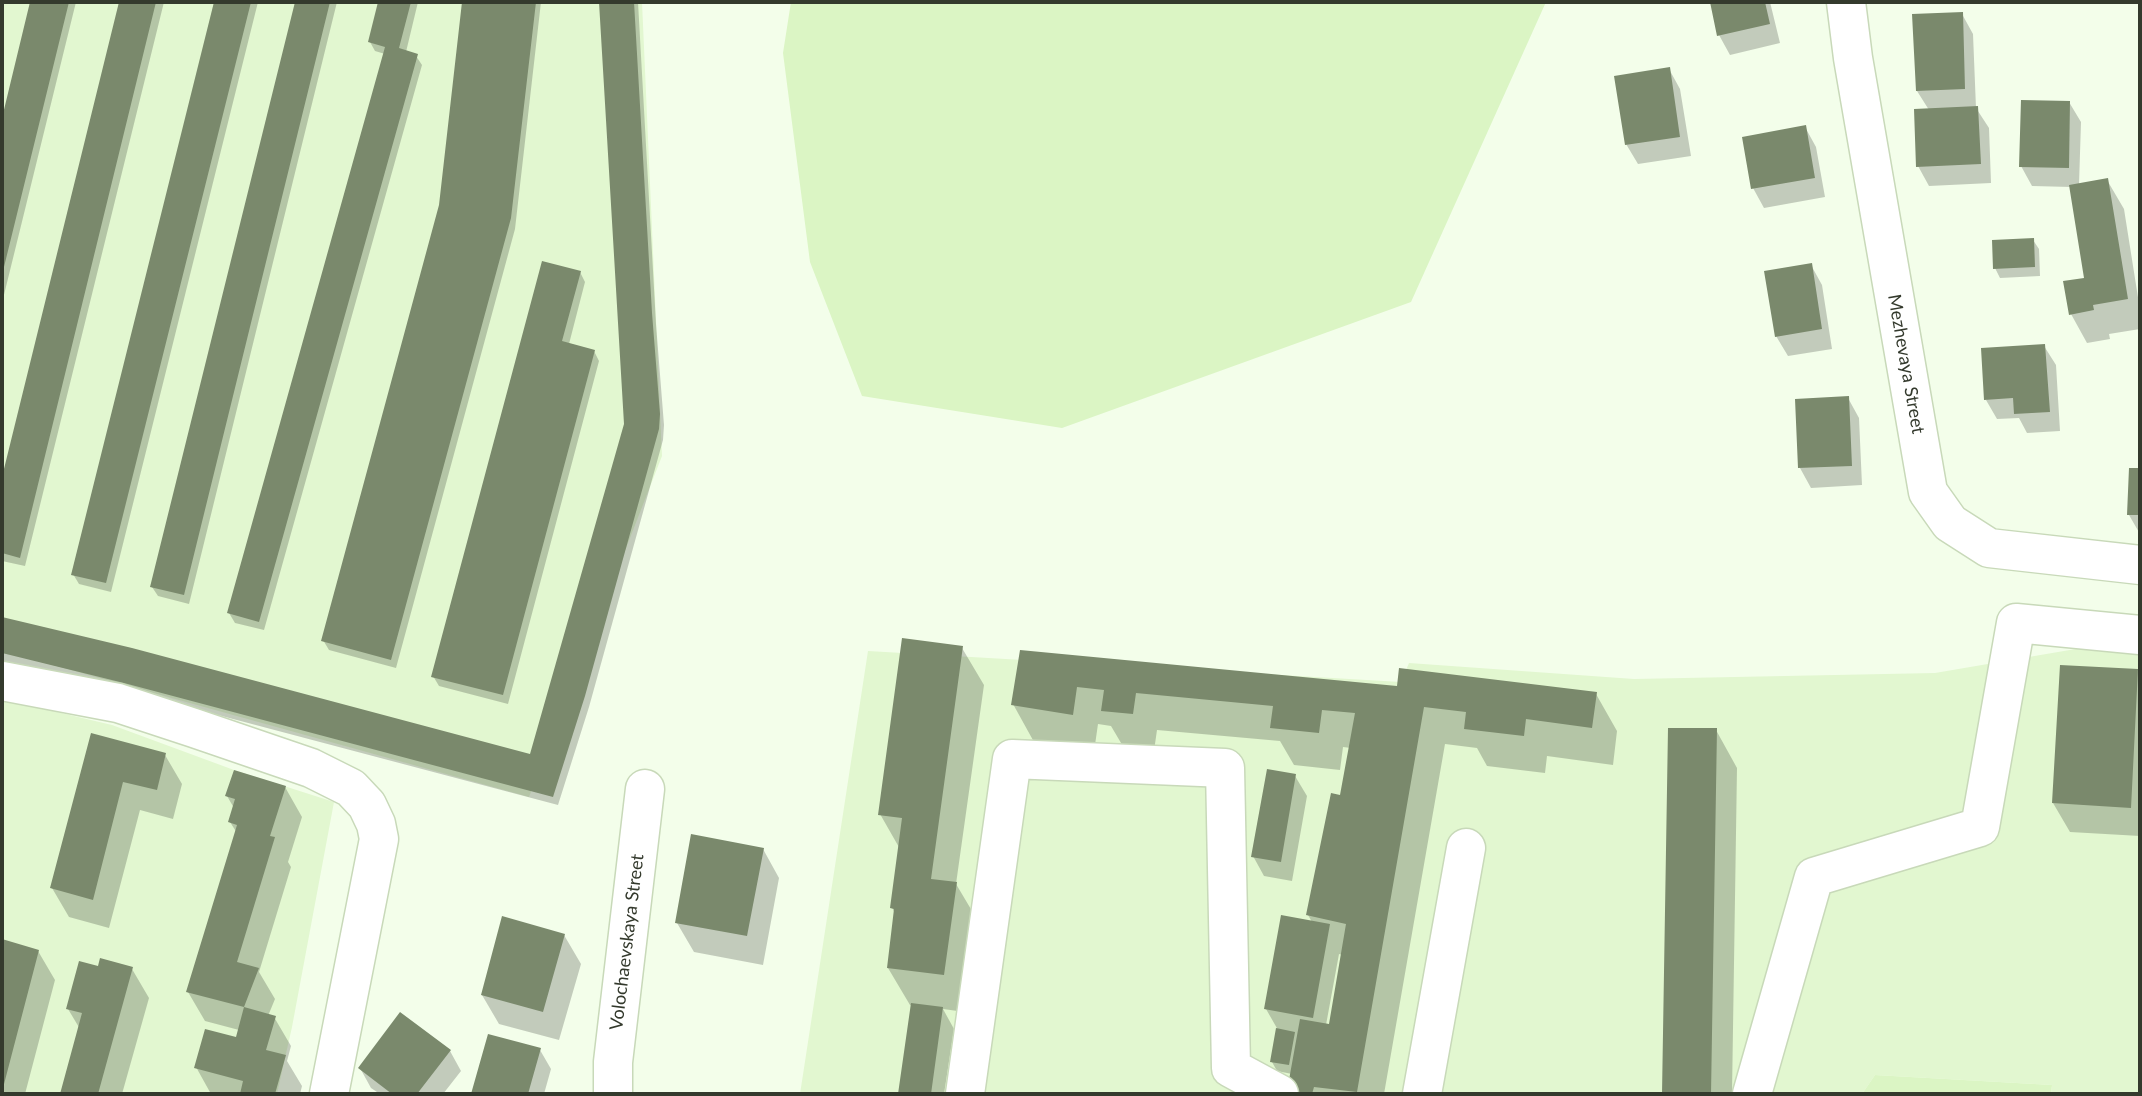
<!DOCTYPE html>
<html>
<head>
<meta charset="utf-8">
<style>
	body { margin:0 }
	#map { position:relative; width:2142px; height:1096px; overflow:hidden; background:#f3feea; font-family:Lato,sans-serif }
	canvas { display:block }
	.frame { position:absolute; inset:0; border:4px solid #343a2d; pointer-events:none }
</style>
</head>
<body>
<div id="map">
<canvas width="2142" height="1096"></canvas>
<div class="frame"></div>
</div>
<script>
const c = document.querySelector('canvas').getContext('2d');
c.lineJoin = 'round';
function paint(path, color) { c.fillStyle = color; c.fill(path, 'evenodd'); }
const shape = rows => new Path2D(rows.map(r => 'M' + r).join(''));
function strokePath(path, color, width, dash) { c.strokeStyle = color; c.lineWidth = width; c.lineCap = dash ? 'butt' : 'round'; c.setLineDash(dash || []); c.stroke(path); }
function label(font, color, halo, rows, align = 'center') {
  c.font = font + ' Lato,sans-serif'; c.lineWidth = 6; c.setLineDash([]); c.textBaseline = 'middle'; c.strokeStyle = halo; c.fillStyle = color; for (const [text, x, y, turn = 0] of rows) {
    c.save(); c.translate(x, y); c.rotate((+turn || 0) * Math.PI / 180); c.textAlign = isNaN(turn) ? turn : align; if (halo) c.strokeText(text, 0, 0); c.fillText(text, 0, 0); c.restore();
  }
}
const built = shape([
	[2,2,642,2,662,456,529,797,2,651],
	[2140,638,2140,1094,2051,1094,2052,1085,1875,1075,1862,1094,800,1094,868,651,1401,682,1409,663,1634,679,1935,673],
	[2,699,112,725,234,770,334,802,292,1027,277,1094,2,1094]
]);
const green = shape([
	[791,2,1546,2,1411,302,1062,428,862,396,810,262,783,53],
	[1875,1075,2052,1085,2051,1094,1862,1094]
]);
const shadow = shape([
	[32,2,76,2,2,303,2,125],
	[121,2,164,2,25,566,2,561,2,485],
	[216,2,258,2,111,592,79,584,73,574],
	[297,2,337,2,189,604,158,596,152,587],
	[380,2,418,2,406,52,416,56,422,65,264,630,235,623,229,613,385,54,375,51,370,42],
	[464,2,541,2,515,229,396,668,329,650,323,640,441,205],
	[601,2,638,2,656,324,664,425,663,440,589,707,558,805,131,692,2,661,2,619,132,650,531,756,626,424],
	[1711,2,1770,2,1780,43,1730,55,1719,35],
	[1962,14,1973,34,1976,108,1989,128,1991,183,1929,186,1918,166,1929,110,1917,91],
	[1669,69,1680,89,1691,156,1638,164,1626,144],
	[2069,102,2081,122,2079,185,2107,180,2124,209,2140,310,2140,329,2109,334,2110,339,2087,343,2071,314,2086,279,2071,187,2032,186,2021,166],
	[1805,127,1816,147,1825,197,1764,208,1753,188],
	[2033,240,2039,249,2040,276,2000,278,1995,268],
	[1811,265,1822,285,1832,349,1788,356,1776,336],
	[580,272,585,282,569,344,594,351,599,361,508,704,439,686,433,676],
	[2044,346,2056,365,2060,431,2027,433,2019,418,1997,419,1986,400],
	[1848,398,1859,418,1862,485,1811,488,1800,468,1796,401],
	[2131,470,2140,470,2140,534,2129,515],
	[962,648,984,685,956,884,978,921,965,1012,943,1009,954,1029,944,1094,900,1094,913,1006,910,1005,888,968,895,914,892,907,900,849,880,814],
	[1021,652,1398,688,1596,694,1617,731,1613,765,1547,756,1545,773,1487,766,1477,748,1445,744,1384,1094,1291,1094,1292,1074,1277,1071,1272,1062,1278,1030,1266,1009,1312,922,1308,915,1341,797,1351,748,1343,747,1340,770,1294,765,1280,741,1157,730,1154,751,1124,748,1111,726,1098,724,1094,752,1034,742,1013,704],
	[1339,954,1343,955,1330,1026,1326,1025],
	[2137,671,2140,676,2140,836,2070,832,2053,803],
	[1670,729,1716,730,1737,768,1732,1094,1664,1094],
	[92,735,165,755,182,784,173,819,140,810,109,928,69,917,52,888],
	[1295,776,1307,796,1292,881,1264,876,1253,856],
	[285,787,302,817,288,862,291,867,259,972,275,999,268,1016,274,1017,291,1046,287,1061,302,1086,300,1094,211,1094,196,1067,237,1039,239,1030,205,1021,188,992,237,833,230,822,234,808,227,796],
	[763,849,779,878,763,965,694,952,677,923],
	[564,935,581,964,559,1040,499,1024,482,995],
	[2,941,38,951,55,980,25,1094,2,1094],
	[99,969,132,969,149,998,122,1094,62,1094,80,1029,68,1009],
	[489,1036,540,1050,551,1069,544,1094,473,1094],
	[450,1051,461,1071,443,1094,380,1094,371,1088,360,1068]
]);
const building = shape([
	[30,2,69,2,3,271,2,118],
	[119,2,156,2,20,558,2,553,2,477],
	[214,2,251,2,106,583,71,575],
	[295,2,330,2,184,595,150,587],
	[378,2,411,2,399,48,418,54,259,622,227,613,385,47,368,42],
	[462,2,536,2,511,218,391,660,321,641,439,205],
	[599,2,634,2,652,313,660,414,659,429,585,696,553,797,124,683,2,653,2,617,132,648,530,754,624,424],
	[1710,2,1765,2,1770,24,1717,36],
	[1963,12,1965,89,1916,91,1912,14],
	[1670,67,1680,137,1625,145,1614,76],
	[2021,100,2070,101,2069,168,2019,167],
	[1978,106,1981,164,1916,167,1914,109],
	[1806,125,1815,178,1751,189,1742,137],
	[2108,178,2128,299,2093,305,2094,310,2069,315,2063,281,2084,278,2069,185],
	[2034,238,2035,267,1993,269,1992,240],
	[542,261,581,271,562,341,595,350,503,695,431,677],
	[1812,263,1822,329,1775,337,1764,271],
	[2045,344,2050,412,2014,414,2013,398,1984,400,1981,348],
	[1849,396,1852,466,1798,468,1795,399],
	[2129,468,2140,468,2140,515,2127,515],
	[902,638,963,646,931,879,957,882,944,975,887,968,894,909,890,908,902,818,878,815],
	[1020,650,1397,686,1399,668,1597,692,1592,728,1526,719,1524,736,1464,729,1466,712,1424,707,1357,1092,1314,1087,1312,1094,1308,1094,1287,1091,1300,1019,1329,1024,1346,924,1306,915,1331,793,1340,795,1355,713,1322,710,1319,733,1270,728,1273,706,1136,693,1133,714,1101,711,1104,690,1077,687,1073,715,1011,705],
	[2060,665,2138,669,2131,808,2052,803],
	[1668,728,1717,728,1711,1094,1662,1094],
	[91,733,166,753,157,790,123,782,93,900,50,888],
	[1267,769,1296,774,1281,862,1251,857],
	[234,770,286,786,270,836,275,837,237,962,259,968,244,1007,186,992,237,825,228,822,235,799,225,796],
	[691,834,764,848,747,936,675,923],
	[1281,915,1330,924,1313,1018,1264,1009],
	[502,916,565,934,543,1012,481,995],
	[2,939,39,950,3,1088,2,1088],
	[100,958,133,967,98,1094,60,1094,82,1013,66,1009,79,961,98,966],
	[911,1003,943,1007,931,1094,898,1094],
	[244,1007,276,1016,266,1050,286,1055,275,1094,240,1094,243,1081,194,1068,205,1029,236,1037],
	[400,1012,451,1050,417,1094,392,1094,358,1068],
	[1276,1028,1295,1032,1289,1065,1270,1062],
	[488,1034,541,1048,528,1094,471,1094]
]);
const minor = shape([
	[1846,2,1853,58,1928,492,1950,523,1989,548,2140,565],
	[2,681,118,703,194,728,311,768,351,788,367,805,376,824,379,839,329,1094],
	[613,1094,613,1062,645,789],
	[965,1094,1012,759,1225,768,1231,1068,1279,1094],
	[1422,1094,1466,848],
	[1752,1094,1814,877,1980,827,2016,623,2140,635]
]);
const streetNames = [
	["Mezhevaya Street",1906,364,80],
	["Volochaevskaya Street",627,942,-83]
];
paint(built, '#e2f7d0');
paint(green, '#dbf5c4');
paint(shadow, '#0003');
paint(building, '#7a896c');
strokePath(minor, '#c8d9b9', 41);
strokePath(minor, '#fff', 38);
label('18px', '#343a2d', '#fff', streetNames);
</script>
</body>
</html>
